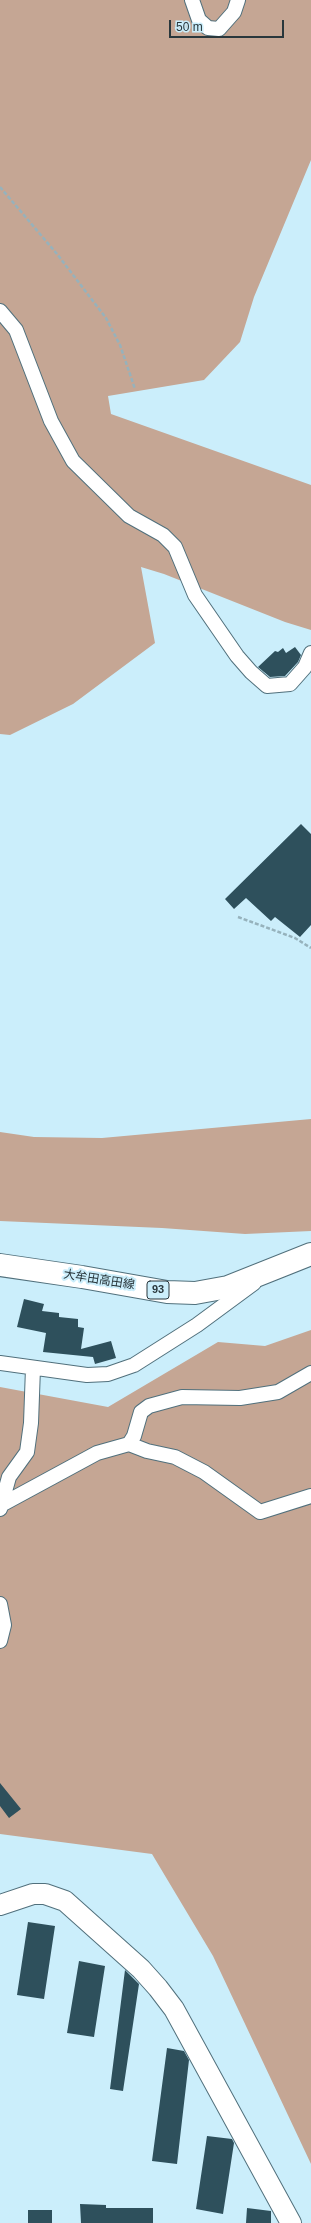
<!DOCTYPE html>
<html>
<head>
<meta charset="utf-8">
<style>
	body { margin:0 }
	#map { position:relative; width:311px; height:2223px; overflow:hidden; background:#cbeefb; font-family:Helvetica,sans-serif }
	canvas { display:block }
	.scale { position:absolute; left:169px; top:20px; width:115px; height:18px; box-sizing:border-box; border:2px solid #29373c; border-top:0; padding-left:5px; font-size:12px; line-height:14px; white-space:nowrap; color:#29373c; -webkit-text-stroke:3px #cbeefb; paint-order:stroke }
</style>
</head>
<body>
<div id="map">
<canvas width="311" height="2223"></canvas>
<div class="scale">50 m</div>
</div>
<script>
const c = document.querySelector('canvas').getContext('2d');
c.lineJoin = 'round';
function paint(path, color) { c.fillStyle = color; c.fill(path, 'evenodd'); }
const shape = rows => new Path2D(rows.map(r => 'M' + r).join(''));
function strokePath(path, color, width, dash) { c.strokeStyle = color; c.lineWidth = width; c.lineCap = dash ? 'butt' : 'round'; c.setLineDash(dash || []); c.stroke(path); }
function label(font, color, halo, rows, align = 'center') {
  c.font = font + ' Helvetica,"Noto Sans JP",sans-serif'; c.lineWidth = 4; c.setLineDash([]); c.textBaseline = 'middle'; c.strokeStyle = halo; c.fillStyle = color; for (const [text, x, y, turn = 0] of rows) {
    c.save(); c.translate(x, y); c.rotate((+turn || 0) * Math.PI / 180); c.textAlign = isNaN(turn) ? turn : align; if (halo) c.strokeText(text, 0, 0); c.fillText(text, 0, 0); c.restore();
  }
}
const forest = shape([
	[0,0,311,0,311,160,254,297,240,342,204,380,108,396,111,414,311,485,311,630,285,622,164,574,141,567,155,643,73,704,10,735,0,734],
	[311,1119,311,1231,245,1234,162,1228,0,1221,0,1132,34,1137,102,1138],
	[311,1330,311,2164,213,1956,152,1854,0,1834,0,1387,108,1407,218,1342,265,1346]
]);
const building = shape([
	[295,647,301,655,298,662,285,676,270,677,258,667,275,651,278,652,283,648,286,653],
	[301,824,311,834,311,925,300,937,275,917,271,921,246,898,234,909,225,899],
	[24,1299,44,1304,42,1311,59,1313,59,1317,78,1319,78,1327,84,1328,81,1349,111,1341,116,1358,95,1364,93,1357,43,1352,46,1333,17,1327],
	[0,1783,21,1809,9,1818,0,1806],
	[28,1922,55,1926,44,1999,17,1995],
	[79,1961,105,1966,94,2037,67,2033],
	[125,1970,139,1984,123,2091,110,2089],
	[167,2048,184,2051,189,2060,177,2164,152,2161],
	[207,2136,232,2139,234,2143,223,2214,196,2209],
	[80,2204,106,2205,106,2208,153,2208,153,2223,81,2223],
	[247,2208,271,2211,271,2223,246,2223],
	[28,2210,52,2210,52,2223,28,2223]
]);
const path = shape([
	[0,187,57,254,106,318,120,345,135,389],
	[238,917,295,938,311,948]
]);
const street = shape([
	[192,0,199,20,208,28,219,29,234,12,238,0],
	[0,311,16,330,51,421,73,461,129,516,163,535,175,547,195,595,237,656,251,672,267,686,290,684,305,667,311,653],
	[0,1363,87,1375,108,1374,134,1365,197,1325,254,1283],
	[129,1444,134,1436,141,1412,149,1406,182,1397,240,1398,278,1392,311,1373],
	[1,1505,97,1453,129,1444,147,1451,175,1457,204,1472,260,1512,311,1496],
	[0,1509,9,1477,27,1452,31,1423,33,1368],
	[0,1604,4,1625,0,1641]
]);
const secondary = shape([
	[0,1905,33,1894,45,1894,65,1901,141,1969,158,1988,174,2009,291,2223]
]);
const primary = shape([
	[0,1265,82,1277,167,1292,195,1293,228,1287,311,1254]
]);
const shields = [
	[158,1290,22]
];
const shieldNames = [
	["93",158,1290]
];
const streetNames = [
	["大牟田高田線",99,1280,9]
];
paint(forest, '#c5a694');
paint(building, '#2e505c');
strokePath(street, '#51707c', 16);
strokePath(secondary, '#51707c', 22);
strokePath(primary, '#51707c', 24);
strokePath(path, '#96b2bc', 2.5, [4, 2]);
strokePath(street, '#fff', 14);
strokePath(secondary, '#fff', 20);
strokePath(primary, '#fff', 22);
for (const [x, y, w] of shields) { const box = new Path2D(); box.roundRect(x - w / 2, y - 9, w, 18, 3); c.fillStyle = '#cbeefb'; c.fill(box); strokePath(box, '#29373c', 1); }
label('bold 11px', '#29373c', null, shieldNames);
label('12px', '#29373c', '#cbeefb', streetNames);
</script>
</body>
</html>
